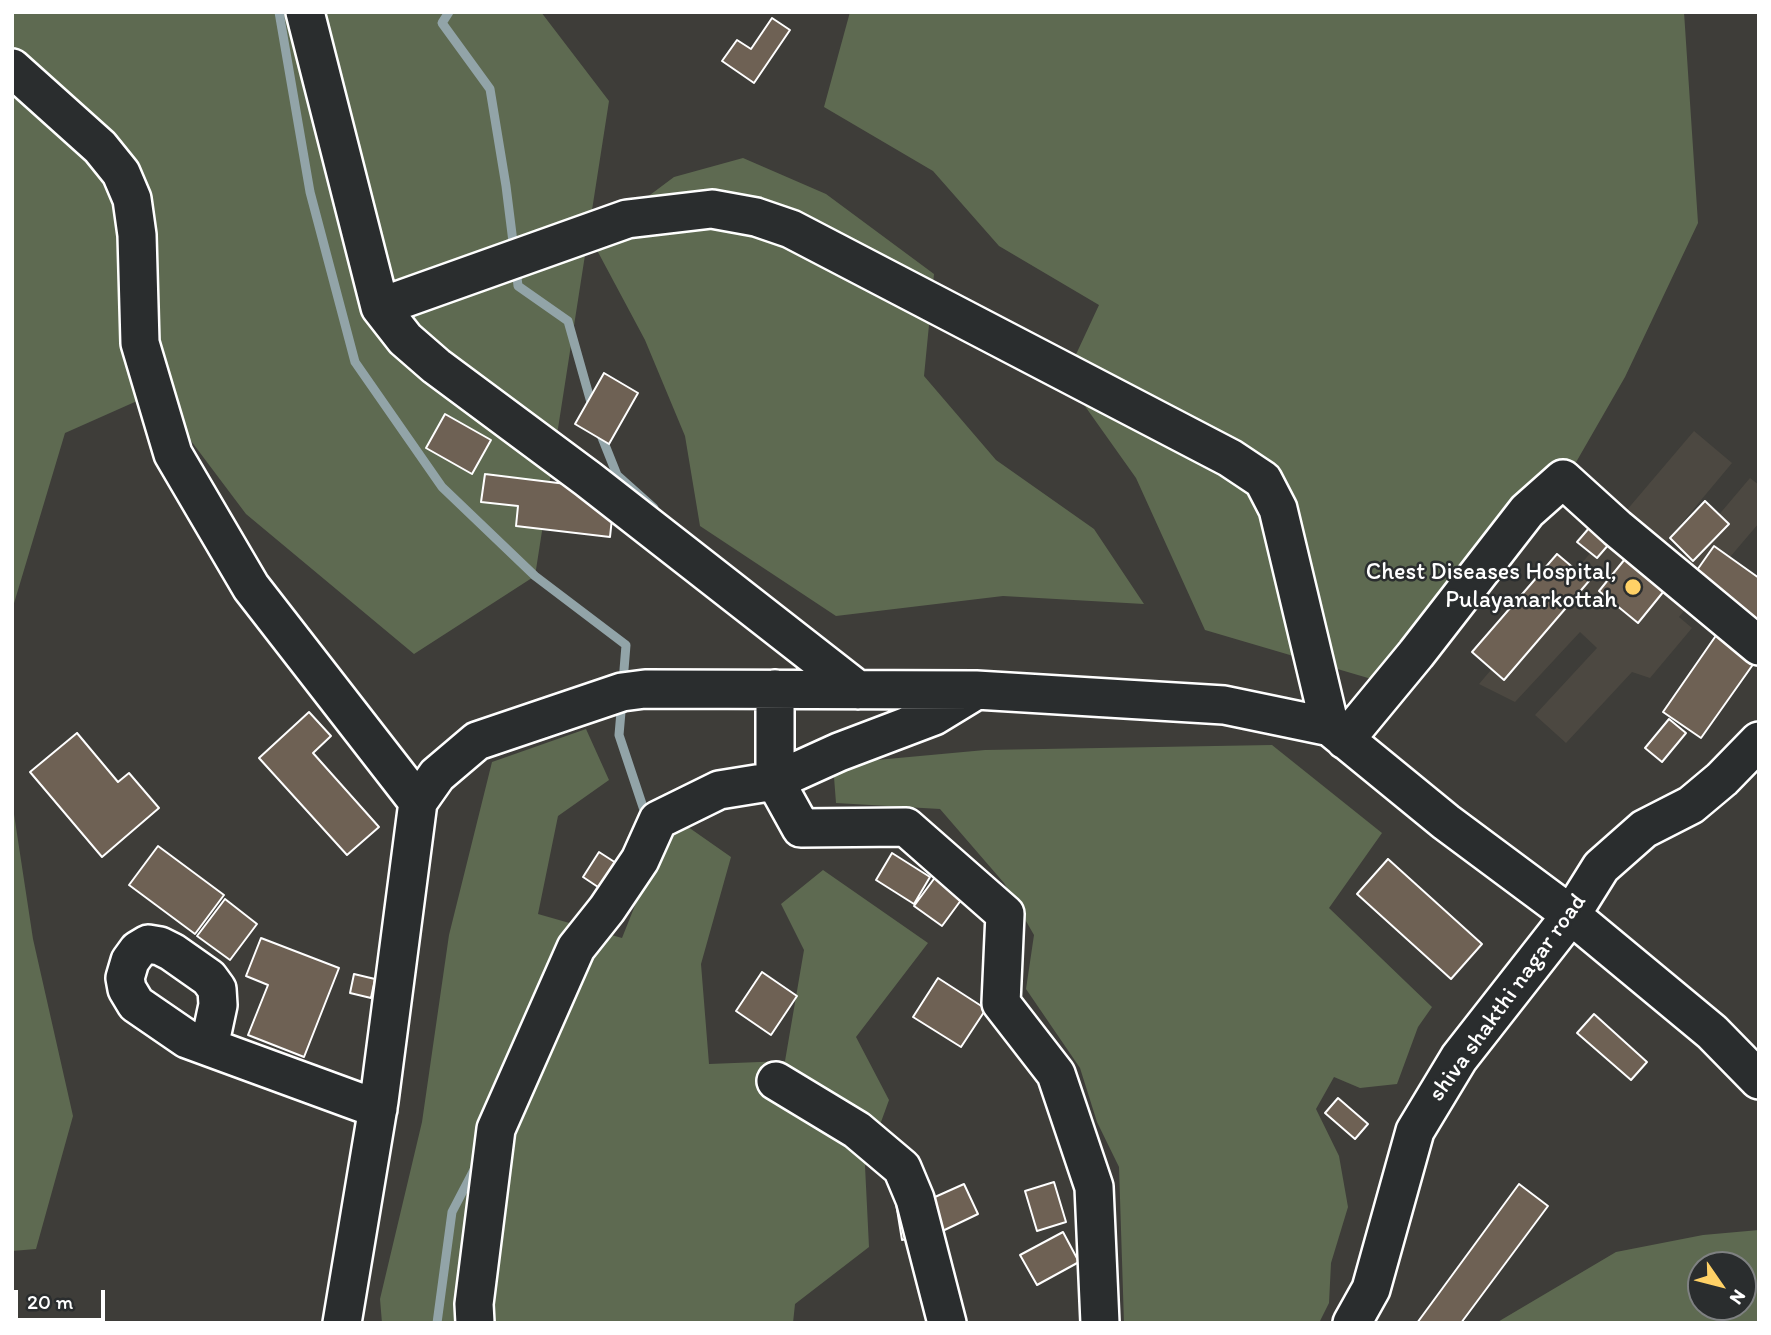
<!DOCTYPE html>
<html>
<head>
<meta charset="utf-8">
<style>
	body { margin:0 }
	#map { position:relative; width:1771px; height:1335px; overflow:hidden; background:#3e3d39; font-family:Itim,sans-serif }
	canvas { display:block }
	.frame { position:absolute; inset:0; border:14px solid #fff; pointer-events:none }
	.north { position:absolute; left:1687px; top:1251px; width:70px; height:70px; box-sizing:border-box; background:#2a2d2e; border:2px solid #7f8182; border-radius:50%; rotate:125deg; font-size:19px; font-weight:700; line-height:28px; text-align:center; color:#fff }
	.north::after { content:''; display:block; margin:auto; width:24px; height:32px; background:#ffd166; clip-path:polygon(50% 0,100% 100%,50% 72%,0 100%) }
	.scale { position:absolute; left:14px; top:1290px; width:91px; height:32px; box-sizing:border-box; border:4px solid #fff; border-top:0; padding-left:9px; font-size:21px; line-height:24px; white-space:nowrap; color:#fff; -webkit-text-stroke:5px #2a2d2e; paint-order:stroke }
</style>
</head>
<body>
<div id="map">
<canvas width="1771" height="1335"></canvas>
<div class="frame"></div>
<div class="north">N</div>
<div class="scale">20 m</div>
</div>
<script>
const c = document.querySelector('canvas').getContext('2d');
c.lineJoin = 'round';
function paint(path, color) { c.fillStyle = color; c.fill(path, 'evenodd'); }
const shape = rows => new Path2D(rows.map(r => 'M' + r).join(''));
function strokePath(path, color, width, dash) { c.strokeStyle = color; c.lineWidth = width; c.lineCap = dash ? 'butt' : 'round'; c.setLineDash(dash || []); c.stroke(path); }
function label(font, color, halo, rows, align = 'center') {
  c.font = font + ' Itim,sans-serif'; c.lineWidth = 5; c.setLineDash([]); c.textBaseline = 'middle'; c.strokeStyle = halo; c.fillStyle = color; for (const [text, x, y, turn = 0] of rows) {
    c.save(); c.translate(x, y); c.rotate((+turn || 0) * Math.PI / 180); c.textAlign = isNaN(turn) ? turn : align; if (halo) c.strokeText(text, 0, 0); c.fillText(text, 0, 0); c.restore();
  }
}
const built = shape([
	[1694,431,1732,463,1666,542,1684,556,1750,478,1759,485,1759,523,1679,617,1692,628,1650,678,1632,672,1566,743,1535,715,1597,648,1580,632,1515,702,1479,684]
]);
const green = shape([
	[12,12,541,12,609,101,535,576,414,654,246,514,155,393,65,433,12,610],
	[850,12,1684,12,1698,223,1625,377,1548,511,1402,688,1205,630,1136,478,1065,378,1099,305,999,246,933,171,824,107],
	[743,158,826,194,934,274,924,376,996,460,1094,529,1144,604,1003,596,836,616,700,526,685,436,645,340,591,239,674,177],
	[586,729,609,780,558,816,538,914,622,938,671,815,731,857,701,964,709,1064,785,1061,804,950,781,904,823,870,928,943,856,1037,889,1100,865,1166,869,1247,795,1304,793,1323,382,1323,380,1299,422,1122,449,935,492,762],
	[1272,745,1382,833,1329,908,1432,1007,1418,1027,1397,1084,1360,1088,1334,1077,1316,1109,1339,1156,1348,1207,1331,1263,1329,1303,1319,1323,1124,1323,1119,1167,1097,1122,1080,1068,1026,989,1034,935,1004,883,940,809,836,803,833,764,985,750],
	[12,801,33,939,73,1116,36,1249,12,1251],
	[1759,1230,1759,1323,1496,1323,1616,1252,1703,1235],
	[1743,1265,1743,1307,1701,1307,1701,1265]
]);
const stream = shape([
	[279,12,310,192,355,362,442,487,535,576,626,645,623,682],
	[449,12,442,23,490,89,506,186,514,250],
	[516,268,518,286,568,321,592,406],
	[599,430,617,475,654,508],
	[622,700,619,735,646,816,644,821],
	[437,1323,452,1212,477,1164]
]);
const building = shape([
	[772,18,790,30,754,83,722,61,737,40,751,49,772,18],
	[604,373,638,393,609,444,575,424,604,373],
	[445,414,491,440,472,474,426,448,445,414],
	[485,474,615,490,610,537,516,526,518,506,481,502,485,474],
	[1705,501,1729,524,1693,561,1670,538,1705,501],
	[1596,520,1616,536,1597,558,1577,542,1596,520],
	[1642,538,1681,570,1638,623,1599,591,1642,538],
	[1714,546,1759,578,1759,656,1701,738,1663,712,1733,611,1690,580,1714,546],
	[1557,554,1589,581,1504,680,1472,652,1557,554],
	[309,712,331,736,313,753,379,827,347,855,259,758,309,712],
	[1669,719,1686,733,1662,762,1645,748,1669,719],
	[77,733,118,782,129,773,159,808,102,857,30,772,77,733],
	[158,846,224,895,195,934,129,885,158,846],
	[599,852,627,870,610,895,583,877,599,852],
	[892,853,930,877,914,904,876,880,892,853],
	[1388,859,1482,944,1451,979,1357,894,1388,859],
	[939,872,967,892,942,926,914,906,939,872],
	[225,899,257,924,230,960,197,936,225,899],
	[261,938,339,968,304,1057,248,1035,268,985,246,976,261,938],
	[762,972,797,996,771,1035,736,1011,762,972],
	[354,974,375,979,371,998,350,993,354,974],
	[938,978,986,1009,961,1047,913,1017,938,978],
	[1594,1014,1647,1062,1631,1080,1577,1033,1594,1014],
	[1338,1098,1368,1124,1355,1139,1325,1113,1338,1098],
	[1054,1182,1066,1222,1037,1231,1025,1191,1054,1182],
	[964,1184,978,1214,932,1236,917,1205,964,1184],
	[1519,1184,1548,1206,1461,1323,1417,1323,1519,1184],
	[915,1200,921,1236,902,1240,896,1203,915,1200],
	[1063,1232,1079,1262,1037,1285,1020,1255,1063,1232]
]);
const minor = shape([
	[305,12,380,307,405,339,436,366,588,479,858,690],
	[12,68,100,147,121,173,132,199,137,235,140,343,173,454,251,587,418,802],
	[380,307,627,219,712,209,756,217,791,229,1230,458,1263,480,1278,509,1330,727],
	[775,689,775,781,801,828,906,827,1005,914,1001,1003,1056,1074,1094,1187,1100,1323],
	[1345,740,1416,654,1527,511,1563,479,1617,528,1759,646],
	[209,1047,218,1005,217,989,209,978,172,952,160,946,148,944,138,950,130,961,125,978,127,989,136,1004,187,1039,378,1109],
	[776,1081,857,1130,902,1168,915,1199,947,1323],
	[342,1323,379,1101,418,802,437,775,477,741,622,692,645,689,976,690,1224,705,1330,727,1446,822,1571,915,1712,1032,1759,1080],
	[475,1323,474,1304,496,1129,576,948,607,909,640,860,658,820,719,790,775,781,839,752,934,716,975,691],
	[1352,1323,1371,1289,1415,1131,1459,1058,1571,915,1601,867,1644,829,1691,805,1722,779,1759,741]
]);
const markers = [
	[1633,587,9,"#ffd166"]
];
const poiNames = [
	["Chest Diseases Hospital,",1617,573],
	["Pulayanarkottah",1617,601]
];
const streetNames = [
	["shiva shakthi nagar road",1508,998,-54]
];
paint(built, '#4c4841');
paint(green, '#5e6a51');
strokePath(stream, '#92a4a8', 9);
paint(building, '#6e6154');
strokePath(building, '#fff', 2);
strokePath(minor, '#fff', 42);
strokePath(minor, '#2a2d2e', 37);
for (const [x, y, r, color] of markers) { const dot = new Path2D(); dot.arc(x, y, r, 0, 2 * Math.PI); c.fillStyle = color; c.fill(dot); strokePath(dot, '#2a2d2e', 2.5); }
label('24px', '#fff', '#2a2d2e', poiNames, 'right');
label('24px', '#fff', '#2a2d2e', streetNames);
</script>
</body>
</html>
